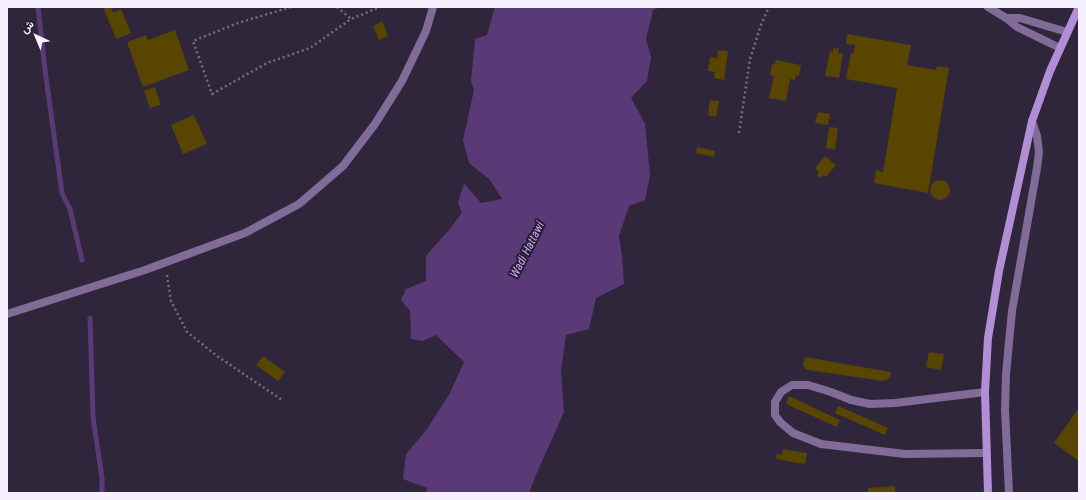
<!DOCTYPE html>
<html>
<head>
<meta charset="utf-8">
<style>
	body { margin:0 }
	#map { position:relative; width:1086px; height:500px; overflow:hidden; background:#30263b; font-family:"Roboto Condensed",Vazirmatn,sans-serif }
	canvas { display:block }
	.frame { position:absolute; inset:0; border:8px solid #f7f0ff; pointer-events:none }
	.north { position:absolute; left:16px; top:16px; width:40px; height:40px; -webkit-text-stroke:3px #261d31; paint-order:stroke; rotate:316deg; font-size:11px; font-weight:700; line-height:16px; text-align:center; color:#f7f0ff }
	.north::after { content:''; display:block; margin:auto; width:14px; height:18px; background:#f7f0ff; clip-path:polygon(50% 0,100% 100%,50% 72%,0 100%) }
</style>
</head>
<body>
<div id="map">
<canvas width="1086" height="500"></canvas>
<div class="frame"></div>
<div class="north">ش</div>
</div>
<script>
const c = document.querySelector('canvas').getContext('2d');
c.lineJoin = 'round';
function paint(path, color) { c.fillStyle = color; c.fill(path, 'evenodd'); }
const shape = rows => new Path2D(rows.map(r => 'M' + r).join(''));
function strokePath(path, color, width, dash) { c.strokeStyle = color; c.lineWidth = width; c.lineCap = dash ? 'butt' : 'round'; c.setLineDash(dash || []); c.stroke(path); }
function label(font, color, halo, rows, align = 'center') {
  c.font = font + ' "Roboto Condensed",sans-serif'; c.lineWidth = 4; c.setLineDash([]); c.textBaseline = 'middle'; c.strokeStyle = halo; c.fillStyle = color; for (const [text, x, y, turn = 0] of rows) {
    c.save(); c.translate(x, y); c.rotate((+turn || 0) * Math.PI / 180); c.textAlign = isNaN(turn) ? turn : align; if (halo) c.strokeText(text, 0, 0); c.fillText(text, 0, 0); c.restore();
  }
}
const water = shape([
	[495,7,661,7,653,10,646,39,651,57,647,81,631,98,645,124,650,175,645,200,629,206,619,236,622,256,624,284,596,298,589,329,566,335,561,371,564,412,536,475,529,493,426,493,427,488,403,479,406,454,427,429,450,393,464,362,436,335,422,341,411,339,410,311,401,300,406,289,426,281,426,256,448,231,462,213,458,203,464,183,481,203,502,199,490,180,469,163,463,140,474,90,471,81,475,39,487,35]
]);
const stream = shape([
	[38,7,45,70,62,193,70,209,82,260],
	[90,318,93,417,102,478,102,493]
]);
const building = shape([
	[103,7,111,7,113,13,121,9,131,33,116,39],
	[382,21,388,36,379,40,373,26],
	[175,30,189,70,143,87,127,42,146,35,148,40],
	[847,34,911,45,907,65,936,70,937,66,949,68,928,193,874,183,876,170,883,172,897,88,846,79,851,53,853,54,855,45,846,44],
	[833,48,839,49,838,53,843,54,839,78,825,76,830,51,833,52],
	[718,50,728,51,724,80,714,78,715,72,708,71,710,57,717,58],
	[776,60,801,65,799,76,796,75,795,80,790,79,786,101,769,98,774,76,770,75,772,64,775,64],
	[155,87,161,105,150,108,144,91],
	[710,100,719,101,716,117,708,115],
	[818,112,830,114,828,125,815,123],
	[194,115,207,144,183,154,171,125],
	[829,127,838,128,835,149,826,148],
	[697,147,715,151,714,157,696,153],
	[825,156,836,165,826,177,823,175,821,178,817,175,819,172,815,168],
	'930 190a10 10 0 1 1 20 0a10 10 0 1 1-20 0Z',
	[929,352,944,354,941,370,926,367],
	[263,356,285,372,278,381,256,365],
	[805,357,891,372,890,377,887,380,883,381,808,370,805,369,803,365],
	[789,396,840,420,837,427,786,404],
	[838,406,888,428,885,435,835,413],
	[1078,409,1079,410,1079,461,1054,443],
	[783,449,807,453,805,464,776,459,777,454,782,455],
	[895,486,895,493,868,493,868,488]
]);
const path = shape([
	[291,7,238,23,193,41,212,94,267,63,310,48,351,19,380,7],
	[337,7,351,19],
	[739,133,750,59,761,25,769,7],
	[167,275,171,301,187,332,217,356,282,400]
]);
const service = shape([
	[985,392,895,403,870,404,851,400,831,392,808,385,792,385,781,392,775,402,775,415,780,422,793,433,821,444,905,454,986,453],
	[1009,493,1005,410,1006,374,1012,311,1037,168,1039,152,1037,136,1032,121]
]);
const minor = shape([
	[988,7,1006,18,1017,27,1060,48],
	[1006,18,1020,18,1067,32],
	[7,314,145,270,245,233,299,204,343,166,375,124,402,81,426,31,433,7]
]);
const secondary = shape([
	[988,493,985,392,988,338,999,271,1032,121,1050,71,1079,7]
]);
const waterNames = [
	["Wadi Hattawi",528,250,-63]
];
paint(water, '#593976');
strokePath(stream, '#593976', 5);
paint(building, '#574500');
strokePath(path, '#766e80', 2.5, [2, 3]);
strokePath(service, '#816b98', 8);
strokePath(minor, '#816b98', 8);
strokePath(secondary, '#b28ed7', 8);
label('italic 12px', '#d1aef7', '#261d31', waterNames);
</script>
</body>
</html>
